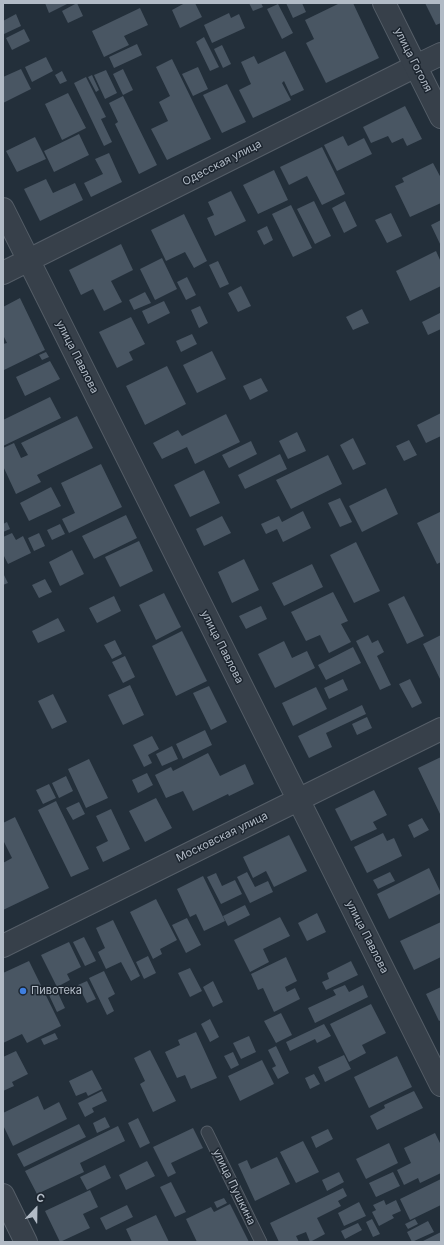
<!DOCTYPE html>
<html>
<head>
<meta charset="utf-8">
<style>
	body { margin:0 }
	#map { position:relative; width:444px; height:1245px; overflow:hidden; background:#232f3a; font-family:Inter,sans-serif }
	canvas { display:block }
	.frame { position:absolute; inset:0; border:4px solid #b2bbc6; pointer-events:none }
	.north { position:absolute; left:16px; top:1189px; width:40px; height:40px; -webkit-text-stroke:3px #1c252f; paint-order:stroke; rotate:22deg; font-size:11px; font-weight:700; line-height:16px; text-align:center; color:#b2bbc6 }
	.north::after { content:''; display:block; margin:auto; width:14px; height:18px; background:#b2bbc6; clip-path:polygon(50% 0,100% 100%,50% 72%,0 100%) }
</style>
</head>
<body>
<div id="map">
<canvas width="444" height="1245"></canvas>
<div class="frame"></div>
<div class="north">С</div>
</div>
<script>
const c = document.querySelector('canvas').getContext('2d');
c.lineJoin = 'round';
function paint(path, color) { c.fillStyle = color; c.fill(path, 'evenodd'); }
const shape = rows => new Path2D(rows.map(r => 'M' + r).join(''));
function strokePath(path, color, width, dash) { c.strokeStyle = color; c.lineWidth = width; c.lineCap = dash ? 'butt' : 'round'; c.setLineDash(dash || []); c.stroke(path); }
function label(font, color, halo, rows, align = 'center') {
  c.font = font + ' Inter,sans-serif'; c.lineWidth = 3; c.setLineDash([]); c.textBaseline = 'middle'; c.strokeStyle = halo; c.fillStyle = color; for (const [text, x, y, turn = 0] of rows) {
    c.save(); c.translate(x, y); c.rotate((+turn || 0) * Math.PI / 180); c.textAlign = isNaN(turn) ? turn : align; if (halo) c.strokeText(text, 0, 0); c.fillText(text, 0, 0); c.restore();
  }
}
const building = shape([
	[45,3,69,3,49,13],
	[77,3,83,16,68,23,62,11],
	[185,3,195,3,202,17,180,28,172,10],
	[249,3,261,3,263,7,253,11],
	[286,3,302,3,306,12,293,18],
	[340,3,353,3,379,58,326,83,306,43,314,39,305,20],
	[425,3,441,3,441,23,436,25],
	[278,4,293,33,282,39,267,9],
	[140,8,148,25,124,36,129,45,104,57,92,31],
	[229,13,231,18,239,14,245,28,212,43,204,25],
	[16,14,21,26,4,34,3,32,3,21],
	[24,29,30,41,12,50,6,38],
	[204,37,219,67,210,71,196,42],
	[137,44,142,55,114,68,109,57],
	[222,45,231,64,223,68,214,49],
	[285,51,304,90,291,96,284,81,282,83,291,100,253,118,239,90,251,84,241,62,254,56,258,64],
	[46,57,53,71,32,82,25,67],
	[172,59,211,139,167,160,151,129,168,121,159,102,170,96,156,67],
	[198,67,208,89,193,96,182,74],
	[21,69,31,89,3,103,3,77],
	[123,69,133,90,123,95,113,74],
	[106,70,117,93,105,99,94,75],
	[62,71,67,81,60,84,55,75],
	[92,75,99,90,96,92,88,77],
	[86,77,106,117,101,119,112,142,104,146,74,83],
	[227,84,246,122,222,133,203,95],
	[68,93,86,128,62,140,45,104],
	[123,96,157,165,139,174,115,124,118,122,109,103],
	[405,106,422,139,407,146,403,138,392,143,388,136,371,143,363,127],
	[79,134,89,155,54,172,44,151],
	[343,136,348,146,364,138,372,154,337,171,324,145],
	[35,137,46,159,17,172,6,151],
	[322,147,345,194,322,205,307,176,289,185,280,167],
	[109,153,122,182,91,197,84,183,103,174,95,159],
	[433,163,441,178,441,203,410,217,395,186,404,182,402,178],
	[274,170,288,200,258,214,243,185],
	[46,179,53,193,75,183,83,200,40,221,24,189],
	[231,191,246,221,215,236,207,218,214,215,208,202],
	[314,201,331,236,315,244,297,209],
	[345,201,357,226,344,233,332,208],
	[291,205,312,248,293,257,272,214],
	[391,213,402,236,387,243,375,220],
	[184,214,207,261,194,268,185,252,166,261,151,230],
	[441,220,441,246,431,225],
	[267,226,273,240,264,245,257,231],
	[121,244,133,270,111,281,122,302,104,311,93,289,81,295,69,270],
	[436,251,441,262,441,286,410,301,396,271],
	[162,258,177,289,155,300,140,269],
	[218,261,229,284,220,288,209,265],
	[187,277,196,295,186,300,177,282],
	[241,286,251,306,238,312,228,293],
	[145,292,151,303,134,310,129,300],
	[20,298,45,350,4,370,3,344,7,343,3,335,3,307],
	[164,301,170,313,148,324,142,311],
	[200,306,208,323,199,328,191,310],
	[362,309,369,323,353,330,346,317],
	[440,313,441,329,428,335,422,322],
	[131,317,145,344,129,352,133,360,117,368,99,332],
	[192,334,197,344,181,352,176,341],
	[212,351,226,379,197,393,183,365],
	[46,352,49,357,42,360,39,355],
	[50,361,60,379,25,396,16,377],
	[167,366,186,404,145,425,126,386],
	[261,378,268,391,250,400,243,386],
	[50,397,61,418,3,446,3,420],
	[441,413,441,436,426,443,417,425],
	[226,414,240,442,195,464,187,447,162,459,153,443,178,430,182,436],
	[77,416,93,448,37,475,41,482,16,494,3,466,3,448,14,443,21,458,28,455,21,443],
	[297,432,306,451,288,459,279,441],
	[353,438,366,464,353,470,340,445],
	[409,440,417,455,404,461,396,446],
	[251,441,257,454,229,468,222,455],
	[280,454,287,469,245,489,238,475],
	[328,455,342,484,291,509,276,480],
	[101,464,122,507,69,533,62,519,75,513,61,483],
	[204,470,220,503,190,517,174,485],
	[51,487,61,506,29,521,20,503],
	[386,488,398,514,362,532,349,506],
	[340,498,352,522,340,527,328,503],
	[303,511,311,528,283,542,277,529,266,534,261,524,279,516,282,522],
	[440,512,441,514,441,562,437,564,417,523],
	[126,515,137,538,94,559,82,536],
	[222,516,231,533,204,546,196,529],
	[7,522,10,529,3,532,3,524],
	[60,524,65,534,52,540,47,530],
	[12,533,16,540,23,536,31,553,8,564,3,554,3,537],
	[39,533,45,546,34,551,28,538],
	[139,541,153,571,120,587,105,557],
	[356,542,380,591,354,603,330,555],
	[72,550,84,574,60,586,49,562],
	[244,559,259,590,232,603,218,572],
	[312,564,323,587,284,606,272,583],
	[3,573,8,583,3,585],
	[45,579,52,592,39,598,32,585],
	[333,592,348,621,341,624,351,642,329,653,320,635,306,641,291,612],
	[164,593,181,627,156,640,139,605],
	[114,596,121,611,97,623,89,608],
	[404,596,424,636,407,644,388,604],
	[261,606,267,619,246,629,239,616],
	[58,618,65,631,38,643,32,631],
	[182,631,207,681,176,696,152,646],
	[368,635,372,643,378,640,384,652,377,656,391,685,380,690,356,641],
	[441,635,441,681,423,644],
	[115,640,122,654,112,659,104,645],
	[284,641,292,658,307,651,315,668,275,688,258,654],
	[353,647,361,663,326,680,318,665],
	[125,656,135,677,123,683,112,662],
	[343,679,348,690,329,699,324,688],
	[410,679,422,703,412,708,399,684],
	[130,685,144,715,123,725,108,695],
	[209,686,227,722,211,730,193,693],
	[316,687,327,709,293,726,282,703],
	[53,694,67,722,52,729,38,701],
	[362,705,366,714,326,733,332,747,309,758,298,736],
	[367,717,372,728,357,735,352,724],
	[205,730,212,745,183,759,176,744],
	[152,736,159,749,148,755,152,763,144,767,133,745],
	[172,746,178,759,162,766,156,754],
	[208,753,220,776,245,764,254,784,229,796,228,794,193,811,183,791,166,798,155,775,171,767,173,771],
	[441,757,441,816,418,768],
	[89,759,108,798,86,808,68,769],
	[147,773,153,785,138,793,132,780],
	[66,776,73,791,59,798,52,783],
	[49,784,56,798,43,804,36,790],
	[374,790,387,815,373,822,377,829,351,841,335,809],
	[156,798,172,828,145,842,129,811],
	[56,801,89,869,71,877,38,810],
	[79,802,85,814,73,820,66,808],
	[111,809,130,849,103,862,96,847,108,841,96,816],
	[15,817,49,888,3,910,3,863,12,858,3,840,3,823],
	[422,818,429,830,414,838,408,825],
	[383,833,387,841,394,838,402,856,367,873,354,847],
	[289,835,307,871,274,887,266,871,253,878,243,857],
	[429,868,441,893,389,919,377,894],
	[247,872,255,887,268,881,273,892,250,903,237,877],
	[390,872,395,881,378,889,373,880],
	[216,873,222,886,235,880,242,894,221,904,207,877],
	[203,876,225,921,204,931,196,914,190,917,177,889],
	[156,899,177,940,160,949,162,954,153,959,130,912],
	[245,905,250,915,228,926,223,916],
	[317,913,326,932,307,941,298,923],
	[280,917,290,936,263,949,269,962,250,972,234,940],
	[187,918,201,945,186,953,172,925],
	[113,920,140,976,131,981,121,962,106,969,98,952,105,948,96,928],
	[441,922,441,957,414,970,400,941],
	[84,937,96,961,85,966,73,942],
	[69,942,81,967,67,974,70,980,57,987,41,955],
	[148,956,156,973,144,979,136,962],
	[286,957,297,981,285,987,287,992,295,988,300,999,274,1012,263,988,258,990,251,974],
	[29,961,61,1026,27,1043,22,1034,3,1043,3,973],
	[351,961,358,975,326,990,322,982,329,979,327,973],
	[190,968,202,991,190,997,178,973],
	[104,971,115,994,108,998,114,1011,107,1015,89,978],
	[87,981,96,999,87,1003,78,985],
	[213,981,223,1002,213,1007,203,987],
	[345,985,349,992,363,985,368,997,315,1023,308,1008,336,995,333,990],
	[441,987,441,1020,439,1021,426,994],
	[57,991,65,1008,57,1012,49,995],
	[371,1004,386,1033,362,1045,366,1053,349,1062,330,1024],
	[281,1013,292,1035,276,1043,264,1021],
	[210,1019,219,1037,210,1042,201,1024],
	[324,1024,331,1036,317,1043,315,1039,290,1051,286,1042],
	[196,1032,217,1078,191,1089,185,1075,177,1078,165,1052,180,1045,178,1040],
	[55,1033,58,1039,44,1045,41,1039],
	[249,1036,256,1052,241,1059,233,1043],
	[276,1046,289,1073,278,1079,272,1068,276,1066,268,1050],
	[150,1050,176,1101,153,1112,140,1084,145,1081,134,1058],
	[16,1051,28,1074,12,1082,14,1086,3,1091,3,1057],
	[233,1052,239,1065,231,1069,224,1056],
	[344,1055,351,1069,325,1082,318,1067],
	[397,1056,412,1087,369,1108,354,1077],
	[262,1060,274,1084,240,1101,228,1076],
	[92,1070,102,1089,88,1096,86,1092,76,1096,69,1081],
	[314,1074,320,1084,310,1089,305,1078],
	[102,1091,107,1101,92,1108,94,1112,85,1117,78,1103],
	[414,1091,423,1108,377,1130,370,1116,385,1108,384,1105],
	[38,1096,44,1110,59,1102,67,1119,13,1146,3,1125,3,1113],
	[105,1117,110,1127,97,1133,93,1123],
	[138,1118,150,1143,140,1148,128,1123],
	[79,1124,86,1137,24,1167,17,1154],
	[118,1126,125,1141,80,1163,84,1172,37,1194,25,1171],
	[193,1128,203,1148,171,1163,176,1173,168,1177,153,1147],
	[328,1129,333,1139,316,1148,311,1137],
	[435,1133,441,1145,441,1173,420,1183,418,1178,404,1185,397,1170,411,1163,404,1148],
	[303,1141,319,1172,296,1183,280,1152],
	[389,1143,398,1163,366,1179,356,1159],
	[277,1157,290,1184,255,1201,238,1164,247,1160,251,1169],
	[147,1161,155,1176,126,1190,119,1175],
	[105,1165,111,1178,87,1190,80,1177],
	[339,1172,344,1182,327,1191,322,1180],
	[393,1172,400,1186,376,1197,369,1183],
	[441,1179,441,1205,410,1220,400,1199],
	[171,1182,186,1212,175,1217,160,1187],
	[343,1188,347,1196,338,1201,341,1206,317,1218,325,1234,310,1242,306,1232,296,1236,299,1242,279,1242,270,1223],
	[90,1190,98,1207,83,1214,90,1228,60,1242,45,1211],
	[224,1198,227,1203,217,1208,214,1202],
	[384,1200,386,1205,396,1200,401,1211,392,1215,394,1218,379,1226,372,1212,376,1210,373,1205],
	[359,1202,366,1216,344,1226,338,1213],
	[230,1204,249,1242,197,1242,186,1219,211,1207,214,1212],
	[127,1205,133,1217,106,1230,100,1218],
	[156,1215,169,1242,132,1242,126,1229],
	[372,1219,380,1234,373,1237,366,1222],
	[415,1219,418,1224,408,1229,405,1224],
	[428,1221,434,1232,412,1242,407,1232],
	[358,1223,362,1230,345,1239,341,1231],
	[441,1232,441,1242,421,1242]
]);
const service = shape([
	[207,1132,261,1242]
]);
const minor = shape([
	[3,209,441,1085],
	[3,273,416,66],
	[3,946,441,729]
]);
const tertiary = shape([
	[384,3,441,117],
	[416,66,441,54],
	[3,1195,26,1242]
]);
const markers = [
	[23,991,4,"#3f7fe0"]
];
const streetNames = [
	["улица Гоголя",413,60,63],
	["Одесская улица",222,163,-27],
	["улица Павлова",77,357,63],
	["улица Павлова",222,647,63],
	["Московская улица",222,837,-26],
	["улица Павлова",367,937,63],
	["улица Пушкина",234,1187,64]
];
const poiNames = [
	["Пивотека",31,991]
];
paint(building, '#495663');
strokePath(service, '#555e68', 13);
strokePath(minor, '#555e68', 24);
strokePath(tertiary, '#555e68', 24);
strokePath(service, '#37404a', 11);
strokePath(minor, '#37404a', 22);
strokePath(tertiary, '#37404a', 22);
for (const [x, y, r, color] of markers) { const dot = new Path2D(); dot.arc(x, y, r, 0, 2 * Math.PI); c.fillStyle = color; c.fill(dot); strokePath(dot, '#1c252f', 1.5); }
label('11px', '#b2bbc6', '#1c252f', streetNames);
label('11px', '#b2bbc6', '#1c252f', poiNames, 'left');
</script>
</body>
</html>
